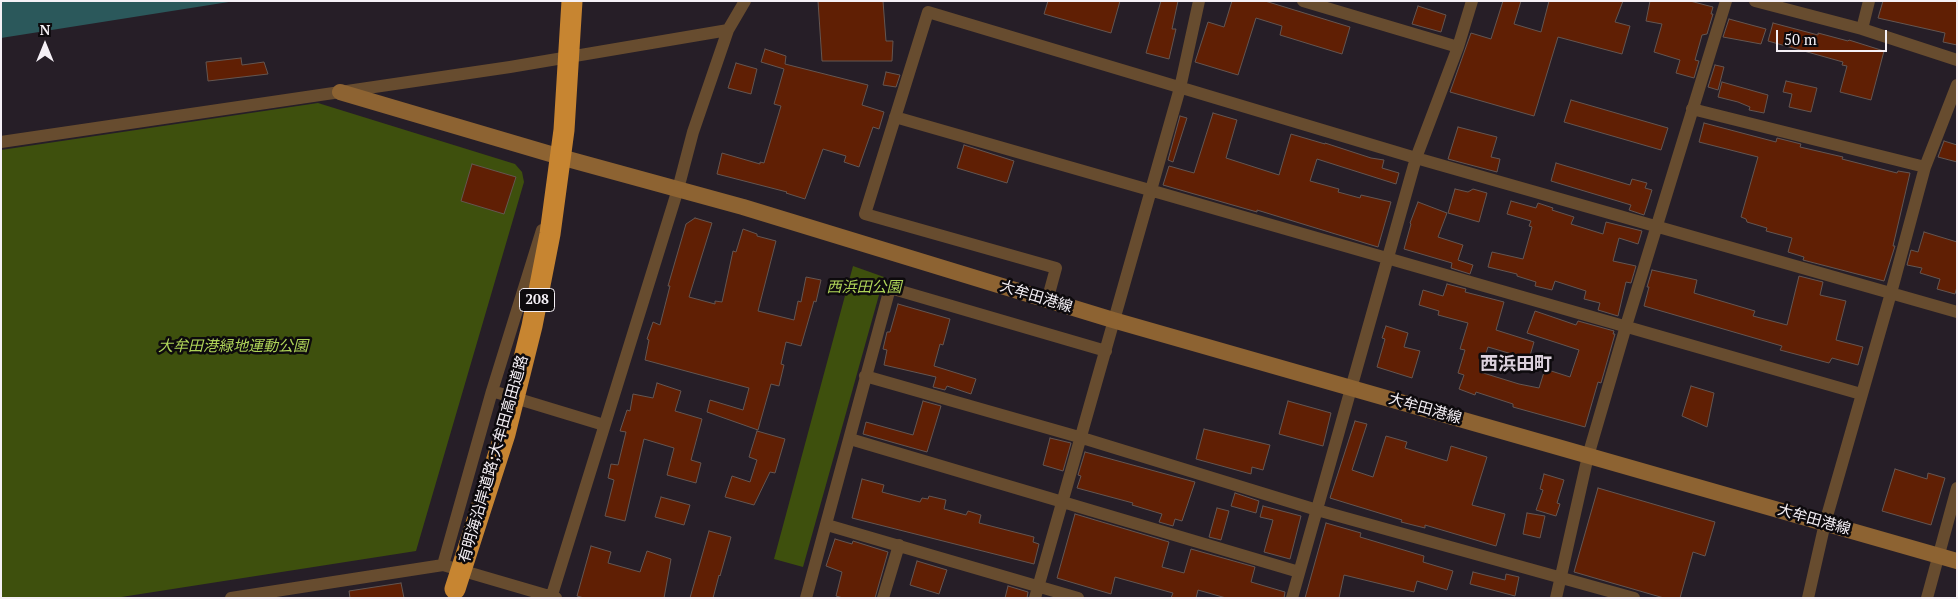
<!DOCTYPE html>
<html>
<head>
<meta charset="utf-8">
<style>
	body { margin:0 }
	#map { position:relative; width:1958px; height:599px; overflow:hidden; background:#261e27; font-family:"PT Serif",serif }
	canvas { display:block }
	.frame { position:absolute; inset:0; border:2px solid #f5f0f6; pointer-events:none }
	.north { position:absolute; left:20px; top:20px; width:50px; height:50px; -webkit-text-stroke:4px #0d0a0d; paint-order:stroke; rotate:0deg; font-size:14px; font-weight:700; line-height:20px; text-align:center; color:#f5f0f6 }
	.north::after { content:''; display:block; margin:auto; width:18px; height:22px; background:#f5f0f6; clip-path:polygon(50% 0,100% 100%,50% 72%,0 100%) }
	.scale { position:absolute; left:1776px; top:30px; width:111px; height:22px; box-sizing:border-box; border:2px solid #f5f0f6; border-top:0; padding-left:6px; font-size:15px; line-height:18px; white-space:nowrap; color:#f5f0f6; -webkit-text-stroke:4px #0d0a0d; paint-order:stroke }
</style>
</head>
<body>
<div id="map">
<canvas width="1958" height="599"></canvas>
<div class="frame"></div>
<div class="north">N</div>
<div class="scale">50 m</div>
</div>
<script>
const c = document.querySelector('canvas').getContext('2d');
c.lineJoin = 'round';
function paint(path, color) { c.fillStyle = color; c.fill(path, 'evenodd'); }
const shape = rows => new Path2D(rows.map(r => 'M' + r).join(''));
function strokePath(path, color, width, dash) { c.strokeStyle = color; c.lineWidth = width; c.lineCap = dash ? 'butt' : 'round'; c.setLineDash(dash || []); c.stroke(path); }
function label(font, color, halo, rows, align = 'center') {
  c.font = font + ' "PT Serif","Noto Sans JP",serif'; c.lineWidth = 5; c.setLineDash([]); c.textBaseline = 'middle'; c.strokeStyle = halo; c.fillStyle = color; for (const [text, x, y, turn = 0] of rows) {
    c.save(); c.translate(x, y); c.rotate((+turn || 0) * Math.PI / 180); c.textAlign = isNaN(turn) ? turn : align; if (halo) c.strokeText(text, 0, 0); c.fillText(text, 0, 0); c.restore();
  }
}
const green = shape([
	[318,103,515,164,522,172,524,182,416,551,115,598,1,598,1,150],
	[853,266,884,277,803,567,774,559]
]);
const water = shape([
	[1,1,235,1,1,38]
]);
const building = shape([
	[818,1,883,1,886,41,893,41,892,61,822,61,818,1],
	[1048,1,1120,1,1111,33,1044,14,1048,1],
	[1161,1,1178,1,1172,29,1176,29,1169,59,1146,53,1161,1],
	[1232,1,1265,1,1350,27,1342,54,1280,35,1282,26,1256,18,1238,75,1195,62,1208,22,1224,27,1232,1],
	[1503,1,1521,1,1514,24,1541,32,1549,1,1623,1,1615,22,1630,26,1622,54,1558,37,1534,116,1450,92,1471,33,1491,39,1503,1],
	[1650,1,1690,1,1713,7,1711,14,1713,14,1707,34,1702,35,1695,60,1699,61,1694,78,1676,73,1680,60,1654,52,1662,24,1646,21,1650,1],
	[1883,1,1957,1,1957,45,1943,42,1945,33,1878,18,1883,1],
	[1418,6,1446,15,1441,32,1412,24,1418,6],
	[1729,19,1766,29,1761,44,1723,37,1729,19],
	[1773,23,1818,35,1818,33,1848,41,1849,40,1884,51,1871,100,1840,92,1847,66,1842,65,1843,62,1768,41,1773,23],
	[765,49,786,56,785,64,868,85,862,105,884,112,879,129,873,127,859,167,844,162,846,156,823,149,805,199,786,193,787,192,717,174,722,153,760,164,760,162,764,163,781,106,774,104,784,69,761,62,765,49],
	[241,58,242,65,264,62,268,74,208,81,206,62,241,58],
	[736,63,757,69,751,94,728,88,736,63],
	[1715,65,1724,67,1718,90,1708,87,1715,65],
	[886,72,900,75,896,87,883,85,886,72],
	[1786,81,1817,88,1811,112,1789,107,1792,94,1783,92,1786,81],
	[1722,82,1768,95,1764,113,1749,110,1750,107,1738,102,1718,97,1722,82],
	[1571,100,1668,128,1661,150,1564,122,1571,100],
	[1213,113,1237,120,1226,158,1279,175,1291,134,1325,144,1325,143,1371,158,1384,160,1382,168,1399,173,1396,184,1317,159,1310,181,1339,189,1338,192,1360,198,1361,195,1391,202,1378,247,1257,210,1257,212,1163,185,1169,166,1194,173,1213,113],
	[1180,116,1187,118,1173,162,1168,160,1180,116],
	[1704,123,1776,142,1777,138,1801,144,1800,147,1843,157,1842,159,1897,173,1898,171,1910,173,1893,246,1895,246,1884,281,1803,260,1804,257,1788,252,1792,238,1766,231,1767,228,1747,222,1746,219,1741,217,1758,157,1699,142,1704,123],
	[1458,127,1497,137,1491,157,1500,159,1497,172,1448,159,1458,127],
	[1944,141,1957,145,1957,162,1938,157,1944,141],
	[964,145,1014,161,1007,183,957,168,964,145],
	[1556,163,1630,185,1632,179,1647,183,1645,188,1652,190,1644,215,1629,210,1631,205,1551,181,1556,163],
	[472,164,516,177,504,214,461,201,472,164],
	[1455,189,1468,192,1473,189,1487,193,1479,222,1448,213,1455,189],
	[1511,201,1536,208,1538,203,1553,208,1552,210,1574,217,1571,224,1603,234,1606,222,1642,231,1638,244,1619,238,1613,261,1636,266,1631,283,1626,282,1618,316,1598,310,1600,303,1584,299,1586,291,1555,281,1552,290,1535,286,1536,282,1517,276,1517,274,1488,267,1492,252,1523,259,1532,227,1529,226,1531,221,1507,214,1511,201],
	[1418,202,1447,213,1438,237,1463,245,1458,260,1473,265,1470,274,1451,268,1452,263,1404,249,1411,224,1410,223,1418,202],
	[695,218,712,223,689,297,715,304,715,301,722,302,733,251,736,252,743,229,757,234,757,236,776,241,758,311,794,320,798,301,801,302,806,277,821,280,816,302,814,301,801,346,786,342,781,364,784,365,779,386,771,384,758,430,707,412,710,400,743,410,749,388,645,360,649,340,647,339,653,322,660,325,670,286,668,286,686,224,695,218],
	[1924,232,1957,242,1957,287,1955,294,1937,289,1940,279,1920,273,1922,268,1907,265,1911,250,1918,252,1924,232],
	[1652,270,1697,280,1694,293,1755,311,1753,316,1787,325,1799,276,1823,282,1820,295,1846,301,1836,340,1863,347,1858,365,1832,358,1829,363,1780,350,1782,346,1644,306,1649,287,1647,287,1652,270],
	[1447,284,1466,289,1465,292,1504,302,1496,330,1534,342,1529,359,1488,347,1480,372,1519,384,1539,388,1545,369,1570,377,1579,350,1527,333,1535,311,1576,325,1578,321,1614,331,1613,334,1615,334,1601,383,1598,382,1585,427,1513,407,1513,404,1476,392,1475,395,1459,389,1464,375,1458,373,1465,350,1460,349,1468,323,1438,315,1439,311,1419,305,1423,290,1443,296,1447,284],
	[898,304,950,319,943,345,940,344,934,366,976,379,971,394,947,386,945,390,933,387,936,377,884,365,887,350,883,349,887,332,890,332,898,304],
	[1386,326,1408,333,1404,347,1420,351,1412,378,1377,367,1385,339,1382,338,1386,326],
	[657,383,681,391,675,411,702,419,691,460,701,463,696,483,667,475,674,448,644,439,625,521,605,516,614,480,608,478,611,464,618,465,626,432,620,431,627,410,630,411,633,394,653,398,657,383],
	[1691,386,1714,393,1707,427,1682,416,1691,386],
	[923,401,941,406,927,452,863,434,866,422,913,435,923,401],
	[1288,401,1331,413,1323,446,1279,434,1288,401],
	[1355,421,1367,424,1352,470,1373,477,1386,436,1407,442,1405,448,1447,461,1451,446,1487,457,1472,505,1505,514,1496,546,1425,525,1425,528,1401,522,1402,520,1330,498,1355,421],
	[1204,429,1270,445,1263,470,1252,467,1251,474,1196,459,1204,429],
	[757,431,785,439,775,473,770,472,754,505,725,497,732,476,750,482,757,460,749,457,757,431],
	[1050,438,1071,443,1063,471,1043,465,1050,438],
	[1085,452,1195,482,1182,521,1175,519,1173,526,1159,522,1162,514,1132,505,1133,503,1077,488,1081,476,1078,475,1085,452],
	[1895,469,1927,479,1928,473,1945,478,1931,525,1882,511,1895,469],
	[1544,474,1564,480,1557,503,1560,504,1556,516,1536,510,1543,490,1540,489,1544,474],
	[862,479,884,485,882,492,920,502,922,498,928,499,929,496,946,500,944,509,966,515,968,511,981,515,979,523,1034,537,1033,542,1039,544,1034,564,852,518,862,479],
	[1598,488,1715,522,1705,556,1693,552,1680,598,1664,598,1574,572,1598,488],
	[1235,493,1259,501,1256,513,1231,506,1235,493],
	[661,497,690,505,684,525,655,517,661,497],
	[1263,506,1301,516,1290,559,1264,552,1273,520,1260,517,1263,506],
	[1217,508,1229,511,1221,540,1209,537,1217,508],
	[1527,513,1545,516,1540,538,1523,534,1527,513],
	[1075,514,1169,542,1162,567,1184,573,1191,549,1255,567,1251,582,1285,592,1284,598,1226,598,1198,590,1196,598,1171,598,1173,593,1115,577,1111,594,1057,578,1075,514],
	[1326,523,1361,533,1360,537,1424,556,1423,562,1453,571,1447,590,1417,581,1414,592,1344,575,1339,598,1305,598,1326,523],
	[709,531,731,537,720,576,719,575,713,598,690,598,709,531],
	[835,539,852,544,853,541,888,552,875,598,843,598,836,596,842,572,826,566,835,539],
	[591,546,611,552,608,563,640,572,647,551,671,559,664,598,584,598,577,596,591,546],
	[917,561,947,570,939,594,910,585,917,561],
	[1473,572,1505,580,1506,574,1519,577,1515,596,1470,584,1473,572],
	[401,583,404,598,350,598,349,591,401,583],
	[1008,586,1028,592,1027,598,1005,598,1008,586]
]);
const street = shape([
	[1303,1,1458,47],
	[1755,1,1862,29,1957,60],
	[1862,29,1869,1],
	[1692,109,1925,167],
	[895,117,1861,394],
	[1,142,510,67,728,30],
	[1047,301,1056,268,865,214,928,12,1416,158,1957,312],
	[865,376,1079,437,1317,510,1634,598],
	[492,391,604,425],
	[850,439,1299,572],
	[827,525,1078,598],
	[443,565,492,391,542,230],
	[231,598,443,565,556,598],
	[551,598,678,189,693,132,728,30,745,1],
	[806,598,890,288,1106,351],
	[883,598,899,545],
	[1035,598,1180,88,1199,1],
	[1292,598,1416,158,1458,47,1472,1],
	[1556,598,1588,456,1626,326,1726,1],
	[1808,598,1825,523,1891,293,1925,167,1957,85],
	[1927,598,1957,488]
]);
const secondary = shape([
	[340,92,564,158,743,207,1113,320,1957,561]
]);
const highwayBridge = shape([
	[455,589,505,434,532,326,550,234,564,130,572,1]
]);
const shields = [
	[537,300,35]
];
const shieldNames = [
	["208",537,300]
];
const parkNames = [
	["西浜田公園",864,288],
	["大牟田港緑地運動公園",233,347]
];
const streetNames = [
	["大牟田港線",1036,297,17],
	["大牟田港線",1425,409,16],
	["有明海沿岸道路;大牟田高田道路",494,459,-74],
	["大牟田港線",1814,520,16]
];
const quarterNames = [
	["西浜田町",1516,365]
];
paint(green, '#3e500d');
paint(water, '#2b585b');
paint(building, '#601f04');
strokePath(building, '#645651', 1);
strokePath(street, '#674c2f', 12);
strokePath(secondary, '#8d6332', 16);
strokePath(highwayBridge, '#c78531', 21);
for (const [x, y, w] of shields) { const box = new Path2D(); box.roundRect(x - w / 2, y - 11.5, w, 23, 4); c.fillStyle = '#0d0a0d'; c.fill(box); strokePath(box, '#f5f0f6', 1); }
label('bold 14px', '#f5f0f6', null, shieldNames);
label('italic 15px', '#afd459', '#0d0a0d', parkNames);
label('15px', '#f5f0f6', '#0d0a0d', streetNames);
label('bold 18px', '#dcd1dd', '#0d0a0d', quarterNames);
</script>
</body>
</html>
